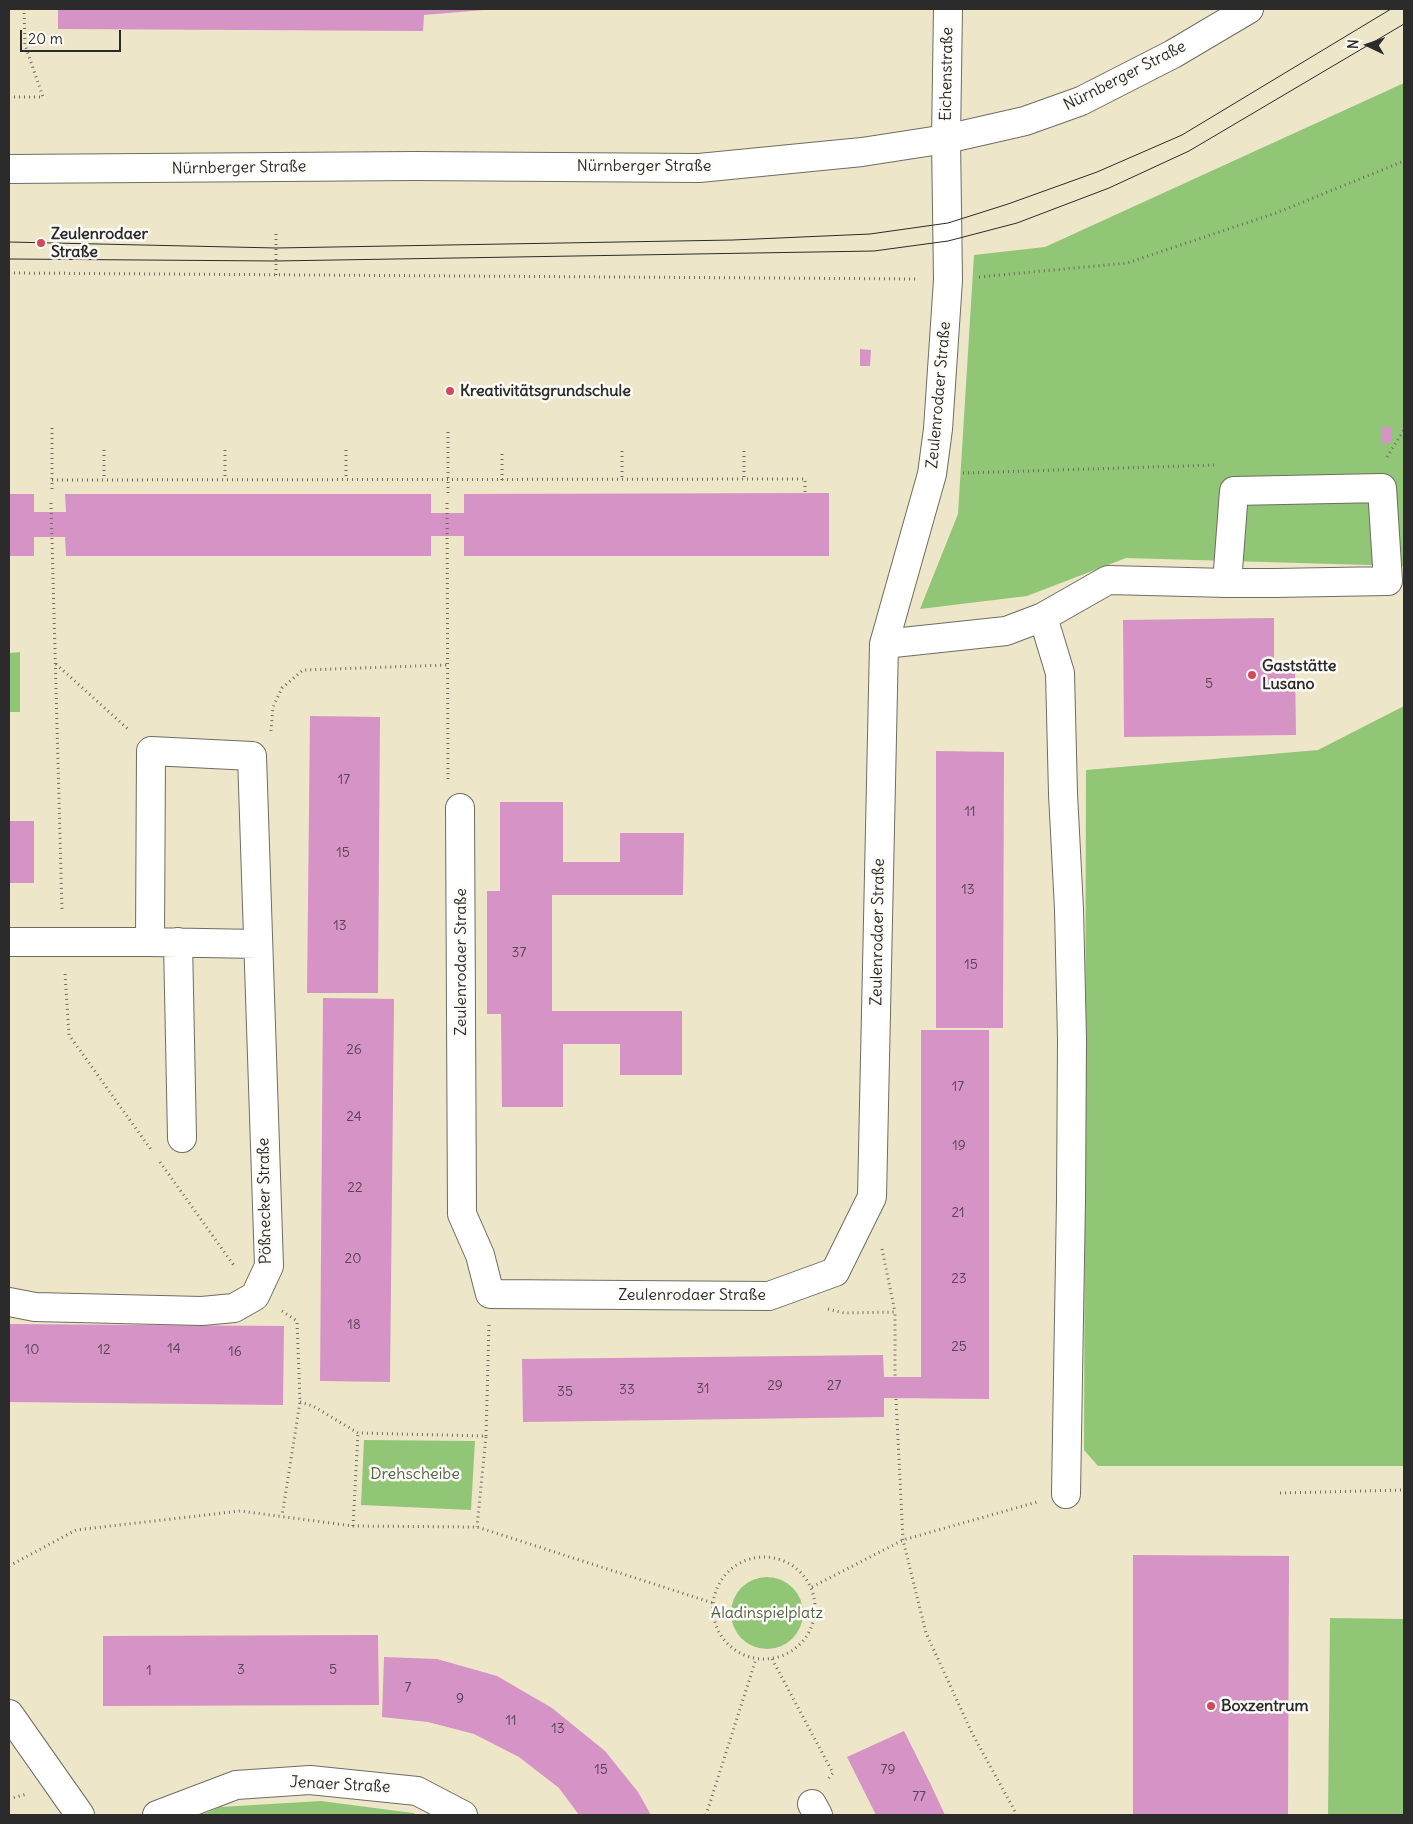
<!DOCTYPE html>
<html>
<head>
<meta charset="utf-8">
<style>
	body { margin:0 }
	#map { position:relative; width:1413px; height:1824px; overflow:hidden; background:#eee6c9; font-family:Delius,sans-serif }
	canvas { display:block }
	.frame { position:absolute; inset:0; border:10px solid #2b2b2b; pointer-events:none }
	.north { position:absolute; left:1343px; top:20px; width:50px; height:50px; -webkit-text-stroke:4px #fdfcf7; paint-order:stroke; rotate:273deg; font-size:14px; font-weight:700; line-height:20px; text-align:center; color:#2b2b2b }
	.north::after { content:''; display:block; margin:auto; width:18px; height:22px; background:#2b2b2b; clip-path:polygon(50% 0,100% 100%,50% 72%,0 100%) }
	.scale { position:absolute; left:20px; top:30px; width:101px; height:22px; box-sizing:border-box; border:2px solid #2b2b2b; border-top:0; padding-left:6px; font-size:15px; line-height:18px; white-space:nowrap; color:#2b2b2b; -webkit-text-stroke:4px #fdfcf7; paint-order:stroke }
</style>
</head>
<body>
<div id="map">
<canvas width="1413" height="1824"></canvas>
<div class="frame"></div>
<div class="north">N</div>
<div class="scale">20 m</div>
</div>
<script>
const c = document.querySelector('canvas').getContext('2d');
c.lineJoin = 'round';
function paint(path, color) { c.fillStyle = color; c.fill(path, 'evenodd'); }
const shape = rows => new Path2D(rows.map(r => 'M' + r).join(''));
function strokePath(path, color, width, dash) { c.strokeStyle = color; c.lineWidth = width; c.lineCap = dash ? 'butt' : 'round'; c.setLineDash(dash || []); c.stroke(path); }
function label(font, color, halo, rows, align = 'center') {
  c.font = font + ' Delius,sans-serif'; c.lineWidth = 5; c.setLineDash([]); c.textBaseline = 'middle'; c.strokeStyle = halo; c.fillStyle = color; for (const [text, x, y, turn = 0] of rows) {
    c.save(); c.translate(x, y); c.rotate((+turn || 0) * Math.PI / 180); c.textAlign = isNaN(turn) ? turn : align; if (halo) c.strokeText(text, 0, 0); c.fillText(text, 0, 0); c.restore();
  }
}
const green = shape([
	[1404,83,1404,566,1126,558,1027,596,920,609,958,514,974,255,1045,247],
	[20,652,20,712,9,712,9,653],
	[1404,706,1404,1466,1098,1466,1084,1450,1086,770,1318,750],
	[364,1440,475,1441,471,1510,361,1505],
	'731 1613a36 36 0 1 1 72 0a36 36 0 1 1-72 0Z',
	[1330,1618,1404,1619,1404,1815,1328,1815],
	[321,1801,413,1813,418,1815,201,1815,220,1807]
]);
const building = shape([
	[58,9,484,9,484,10,424,15,423,31,58,29],
	[860,349,871,350,870,366,860,366],
	[1381,427,1392,427,1391,443,1381,443],
	[829,493,829,556,464,556,464,536,431,536,431,556,66,556,65,537,34,537,34,556,9,556,9,494,34,494,34,512,66,512,65,494,431,494,431,513,464,513,464,494],
	[1274,618,1274,665,1295,665,1296,735,1124,737,1123,620],
	[310,716,380,717,378,993,307,993],
	[936,751,1004,752,1003,1028,936,1028],
	[500,802,563,802,563,862,620,862,620,833,684,833,683,895,552,895,552,1011,682,1011,682,1075,620,1075,620,1044,563,1044,563,1107,502,1107,501,1014,487,1014,487,891,500,891],
	[9,821,34,821,34,883,9,883],
	[323,998,394,999,390,1382,320,1381],
	[921,1030,989,1030,989,1399,884,1398,884,1417,523,1422,522,1359,883,1355,884,1377,921,1377],
	[9,1324,284,1326,283,1405,9,1402],
	[1133,1555,1289,1556,1288,1815,1133,1815],
	[378,1635,379,1705,103,1706,103,1636],
	[384,1657,437,1659,497,1676,552,1708,605,1751,638,1792,651,1815,579,1815,559,1788,519,1757,474,1734,428,1722,382,1717],
	[904,1731,930,1783,945,1815,876,1815,847,1757]
]);
const path = shape([
	[9,97,43,97,25,45,24,9],
	[9,273,918,279],
	[276,275,276,230],
	[979,277,1127,263,1276,213,1404,161],
	[52,428,52,492],
	[104,450,104,480],
	[225,450,225,480],
	[346,450,346,480],
	[622,451,622,480],
	[744,451,744,479],
	[1387,457,1404,430],
	[963,473,1216,465],
	[52,480,805,479,805,493],
	[502,480,502,450],
	[448,493,448,429],
	[51,503,62,910],
	[447,503,448,780],
	[56,664,129,730],
	[271,731,273,707,282,688,303,670,447,665],
	[65,974,69,1035,152,1151],
	[160,1162,235,1267],
	[882,1249,895,1312],
	[828,1309,844,1313,895,1312,895,1377],
	[282,1311,297,1321,300,1402,282,1516],
	[896,1399,903,1540,926,1633,972,1733,1017,1815],
	[300,1402,313,1406,358,1433,486,1436,477,1527],
	[486,1436,489,1324],
	[1280,1493,1404,1490],
	[353,1526,358,1433],
	'713 1608a51 51 0 1 1 102 0a51 51 0 1 1-102 0Z',
	[9,1566,76,1530,240,1511,353,1526,477,1527,713,1603],
	[812,1587,903,1540,1037,1502],
	[772,1659,833,1773,828,1779],
	[9,1799,27,1794],
	[706,1815,756,1659]
]);
const minor = shape([
	[1043,617,1060,673,1063,794,1069,909,1072,1039,1071,1200,1066,1494],
	[884,644,1006,631,1043,617,1108,580,1227,583,1274,583,1388,581,1382,488,1234,491,1227,583],
	[460,808,462,1214,480,1255,490,1294,769,1296,835,1272,872,1197,884,644,932,474,938,429,948,280,946,139,948,9],
	[9,942,150,942,257,944],
	[178,942,182,1138],
	[9,1302,35,1307,202,1311,234,1308,255,1296,269,1266,252,756,151,751,150,942],
	[9,1714,80,1815],
	[812,1804,818,1815],
	[157,1815,236,1785,310,1780,417,1791,463,1815]
]);
const major = shape([
	[9,169,415,166,699,168,862,152,946,139,1025,121,1081,101,1173,54,1249,9]
]);
const tram = shape([
	[9,242,276,248,733,240,870,234,948,223,1008,204,1097,172,1182,135,1391,9],
	[9,259,275,261,874,251,948,241,1017,223,1109,188,1189,151,1404,24]
]);
const markers = [
	[41,243,5,"#d1495b"],
	[450,391,5,"#d1495b"],
	[1252,675,5,"#d1495b"],
	[1211,1706,5,"#d1495b"]
];
const numberNames = [
	["5",1209,684],
	["17",344,780],
	["11",970,812],
	["15",343,853],
	["13",968,890],
	["13",340,926],
	["37",519,953],
	["15",971,965],
	["26",354,1050],
	["17",958,1087],
	["24",354,1117],
	["19",959,1146],
	["22",355,1188],
	["21",958,1213],
	["20",353,1259],
	["23",959,1279],
	["18",354,1325],
	["25",959,1347],
	["14",174,1349],
	["10",32,1350],
	["12",104,1350],
	["16",235,1352],
	["29",775,1386],
	["27",834,1386],
	["31",703,1389],
	["33",627,1390],
	["35",565,1392],
	["3",241,1670],
	["5",333,1670],
	["1",149,1671],
	["7",408,1688],
	["9",460,1699],
	["11",511,1721],
	["13",558,1729],
	["15",601,1770],
	["79",888,1770],
	["77",919,1797]
];
const streetNames = [
	["Eichenstraße",947,74,-89],
	["Nürnberger Straße",1125,76,-27],
	["Nürnberger Straße",644,166],
	["Nürnberger Straße",239,168,-1],
	["Zeulenrodaer Straße",939,395,-85],
	["Zeulenrodaer Straße",878,932,-89],
	["Zeulenrodaer Straße",461,962,-90],
	["Pößnecker Straße",265,1201,-91],
	["Zeulenrodaer Straße",692,1295],
	["Jenaer Straße",340,1785,3]
];
const poiNames = [
	["Zeulenrodaer",51,234],
	["Straße",51,252],
	["Kreativitätsgrundschule",460,391],
	["Gaststätte",1262,666],
	["Lusano",1262,684],
	["Boxzentrum",1221,1706]
];
const parkNames = [
	["Drehscheibe",415,1474],
	["Aladinspielplatz",767,1613]
];
paint(green, '#92c677');
paint(building, '#d693c5');
strokePath(minor, '#6f6c62', 30);
strokePath(major, '#6f6c62', 30);
strokePath(path, '#6f6c62', 3, [1, 4]);
strokePath(minor, '#fff', 28);
strokePath(major, '#fff', 28);
strokePath(tram, '#2b2b2b', 1);
for (const [x, y, r, color] of markers) { const dot = new Path2D(); dot.arc(x, y, r, 0, 2 * Math.PI); c.fillStyle = color; c.fill(dot); strokePath(dot, '#fdfcf7', 2); }
label('14px', '#564552', null, numberNames);
label('16px', '#2b2b2b', '#fdfcf7', streetNames);
label('bold 16px', '#2b2b2b', '#fdfcf7', poiNames, 'left');
label('16px', '#4f6146', '#fdfcf7', parkNames);
</script>
</body>
</html>
